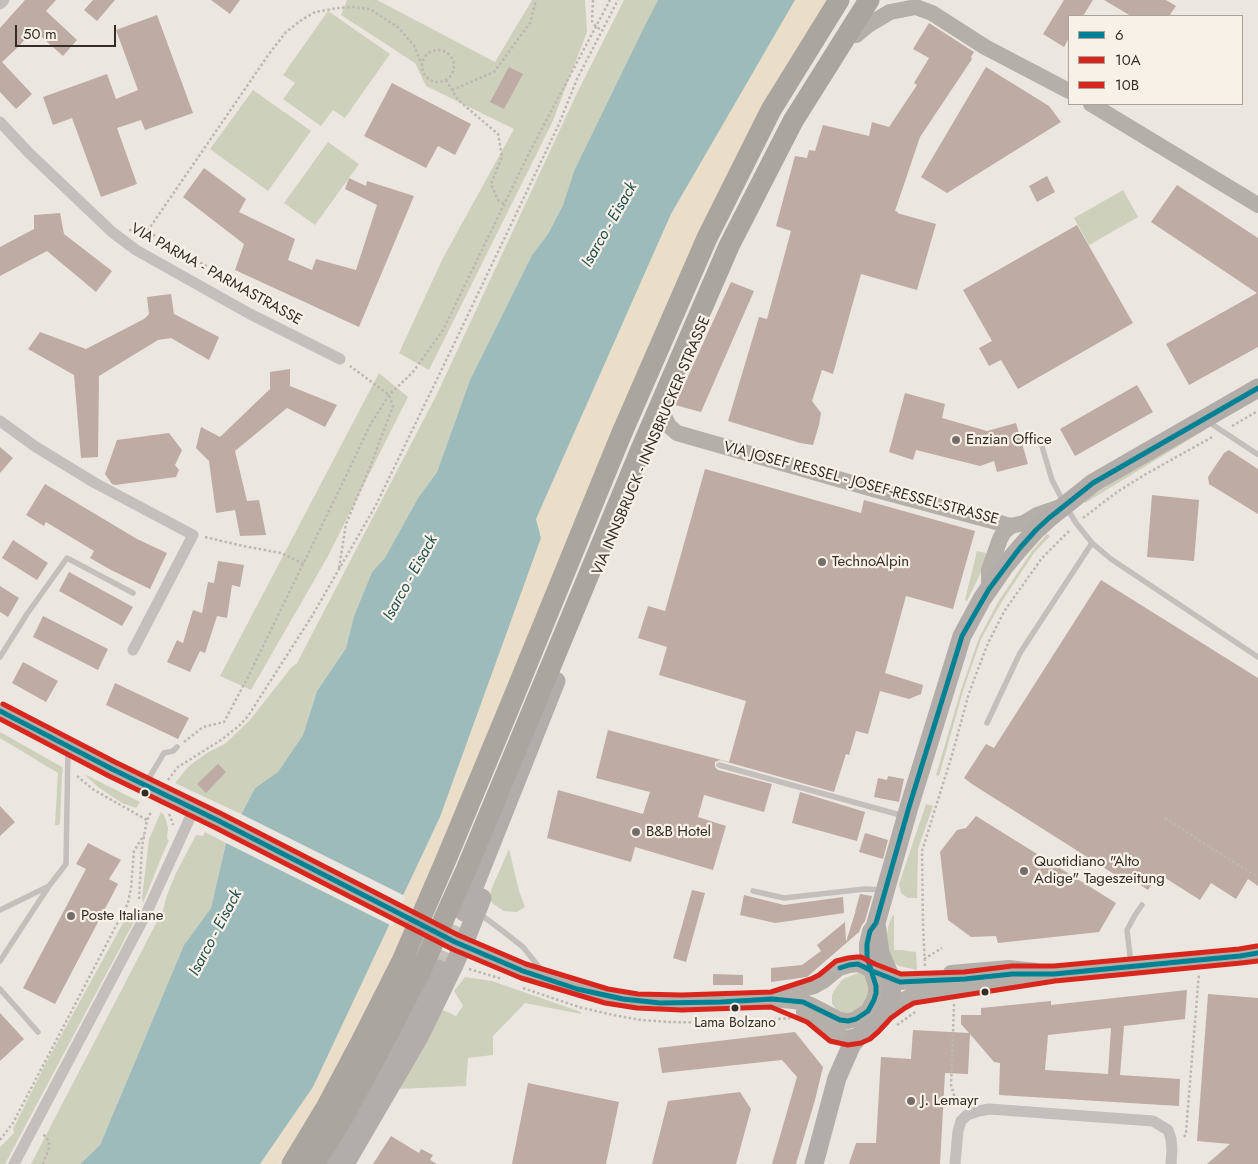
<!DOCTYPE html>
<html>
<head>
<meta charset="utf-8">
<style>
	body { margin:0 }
	#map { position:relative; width:1258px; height:1164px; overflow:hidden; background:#ece6e0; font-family:Jost,sans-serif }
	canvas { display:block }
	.legend { position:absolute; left:1068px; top:15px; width:175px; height:90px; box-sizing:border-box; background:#f8f1e8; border:1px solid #aaa29b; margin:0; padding:6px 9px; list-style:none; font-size:15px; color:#352c28 }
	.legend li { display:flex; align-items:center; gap:10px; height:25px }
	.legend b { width:25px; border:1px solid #aaa29b }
	.scale { position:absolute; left:15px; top:25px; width:101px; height:22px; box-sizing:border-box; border:2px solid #352c28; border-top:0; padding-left:6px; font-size:15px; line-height:18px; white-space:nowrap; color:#352c28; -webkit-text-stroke:4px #f8f1e8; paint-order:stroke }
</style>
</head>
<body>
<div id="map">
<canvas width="1258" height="1164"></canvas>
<ul class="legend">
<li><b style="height:6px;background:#008294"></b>6</li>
<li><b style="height:6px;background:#d9261c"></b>10A</li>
<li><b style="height:6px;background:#d9261c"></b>10B</li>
</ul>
<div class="scale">50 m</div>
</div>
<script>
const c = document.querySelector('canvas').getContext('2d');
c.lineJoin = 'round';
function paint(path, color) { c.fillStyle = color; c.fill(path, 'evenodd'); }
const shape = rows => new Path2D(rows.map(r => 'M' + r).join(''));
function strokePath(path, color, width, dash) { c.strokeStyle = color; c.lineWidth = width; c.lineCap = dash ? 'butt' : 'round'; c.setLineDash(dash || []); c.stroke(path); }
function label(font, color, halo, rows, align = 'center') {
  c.font = font + ' Jost,sans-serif'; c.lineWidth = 4.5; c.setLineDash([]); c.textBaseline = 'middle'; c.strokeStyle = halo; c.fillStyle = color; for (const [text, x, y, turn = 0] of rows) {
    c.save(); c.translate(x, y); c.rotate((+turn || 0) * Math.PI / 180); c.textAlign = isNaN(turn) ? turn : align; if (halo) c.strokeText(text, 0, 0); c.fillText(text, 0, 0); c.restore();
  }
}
const green = shape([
	[347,0,377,0,495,62,532,0,585,0,587,32,552,123,429,370,399,353,443,258,514,129,426,86,415,63,341,15],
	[624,0,658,0,646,23,574,171,563,205,548,234,532,255,470,380,437,472,418,498,385,559,372,572,354,616,346,648,317,691,303,735,278,772,255,788,241,814,175,783,189,766,207,753,226,743,250,720,290,669,297,663,437,394,577,93],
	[328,11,390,54,345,118,333,110,321,126,283,99,295,83,283,75],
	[253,90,311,131,268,191,210,149],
	[328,142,359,164,315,225,284,203],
	[1123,190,1138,217,1089,245,1074,218],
	[379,373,408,397,327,558,251,690,220,676],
	[1203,428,1205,430,1085,503,1084,500],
	[1047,534,1050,536,1034,553,1001,603,981,639,963,691,939,776,936,775,961,690,979,638,998,602,1032,551],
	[977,551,986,553,984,566,967,601,965,600],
	[0,732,62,767,63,771,62,774,60,823,58,825,55,825,58,773,0,738],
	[84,774,140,802,136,808,122,803,98,787],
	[926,804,933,806,918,849,917,898,908,898,901,893,899,884],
	[161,812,164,815,166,820,168,828,167,839,169,840,164,851,143,903,142,898,149,839],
	[205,832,226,843,211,908,184,945,100,1145,80,1164,31,1164,163,910,167,895,176,873,196,835,203,836],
	[509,849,519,891,525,907,517,912,504,911,493,904,490,898,491,890],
	[128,914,136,918,5,1164,0,1164,0,1147,14,1133,13,1129,47,1061],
	[893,914,894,916,894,950,901,950,916,952,917,970,899,966,892,961,886,945,888,927],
	[859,973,863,975,869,981,869,996,861,1007,855,1011,843,1013,838,1011,832,1004,832,995,834,991,841,981,845,978],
	[465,977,492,981,581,1012,581,1014,525,1003,493,1036,493,1055,468,1058,466,1086,397,1089,443,1010,456,1016,463,1006,454,991]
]);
const sand = shape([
	[795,0,831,0,758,115,687,257,562,554,436,859,392,958,323,1096,279,1164,260,1164,313,1087,440,817,541,538,536,519,671,214]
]);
const water = shape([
	[658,0,795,0,671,214,536,519,541,538,440,817,313,1087,260,1164,80,1164,100,1145,184,945,211,908,226,843,255,788,278,772,303,735,317,691,346,648,354,616,372,572,385,558,418,498,437,472,470,380,532,255,548,234,563,205,574,171,646,23]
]);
const pier = shape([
	[239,813,405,896,392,926,224,842]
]);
const building = shape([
	[25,0,56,0,46,11,77,40,63,56,34,30,17,48,2,62,32,94,16,109,0,92,0,28],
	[93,0,115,0,97,21,84,10],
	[211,0,240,0,230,14],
	[1064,0,1093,0,1083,16,1069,16,1069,38,1064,47,1043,34],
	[1104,0,1166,0,1176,6,1169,16,1131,16],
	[157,15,193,113,145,130,141,120,117,128,137,184,101,197,72,118,53,125,43,97,107,74,116,99,138,90,116,30],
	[929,23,974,52,971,57,972,59,920,137,895,211,898,212,897,213,936,224,917,290,861,274,833,374,822,370,812,401,821,413,819,425,813,445,800,443,728,421,759,317,767,319,791,231,776,226,795,156,807,158,809,150,815,151,823,125,869,136,872,122,889,127,917,85,914,83,929,58,913,49],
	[509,67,523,74,504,109,490,102],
	[986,67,1049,106,1061,122,947,193,921,177],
	[392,83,471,124,455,155,438,146,426,168,364,136],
	[204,168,246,199,239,212,295,239,288,260,312,270,316,259,356,270,377,205,345,189,349,178,366,186,367,181,414,196,359,327,235,270,244,244,183,197],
	[1047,176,1055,192,1037,202,1029,186],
	[1177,185,1258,238,1258,347,1189,385,1166,344,1257,293,1151,222],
	[60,213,64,234,112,271,96,292,47,251,0,276,0,247,34,229,34,215],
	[1077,225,1133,323,1018,389,1001,360,989,366,979,348,992,341,963,290],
	[731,282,754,291,701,412,675,405],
	[171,294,174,314,219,337,209,360,171,338,158,340,99,376,98,457,81,458,74,375,28,349,40,332,86,349,144,319,149,314,147,297],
	[290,369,290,386,337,405,325,427,287,408,235,451,247,501,259,500,266,535,240,536,235,510,216,513,209,461,196,448,201,427,220,437,270,389,270,372],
	[1137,385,1153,412,1075,456,1060,429],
	[905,393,945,404,942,418,987,431,1016,423,1028,464,997,472,994,461,980,466,916,450,913,460,889,452],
	[169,433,182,450,175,465,179,470,176,477,115,485,112,484,105,474,117,440],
	[0,447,13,458,0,473],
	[1229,450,1258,469,1258,514,1209,484,1208,477,1224,453],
	[705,469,861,513,864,500,975,531,953,609,906,596,885,673,923,685,921,694,909,699,880,691,868,734,856,731,849,755,846,754,834,792,720,760,715,762,715,767,718,770,772,784,764,812,704,795,698,817,726,826,713,870,635,847,631,862,547,838,558,790,643,814,650,792,596,778,608,730,729,762,746,701,659,675,667,647,638,638,648,606,665,611],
	[45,484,137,539,167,553,150,589,111,570,90,558,94,551,46,522,44,526,26,515],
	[1152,495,1199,500,1194,561,1147,557],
	[13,540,48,563,37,580,2,558],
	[218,561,244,565,240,587,232,585,227,618,217,616,205,653,200,651,190,672,167,662,177,640,183,643,193,610,202,613,208,582,214,583],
	[69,572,133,607,122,626,59,591],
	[1101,580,1258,678,1258,886,1248,879,1236,899,1211,883,1200,900,1159,874,1148,890,1128,877,1125,881,972,784,964,778,986,744,994,748],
	[0,586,19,598,8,617,0,612],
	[43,616,108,649,98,670,33,637],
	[23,662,58,681,46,702,12,683],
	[115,683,189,718,178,739,106,705],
	[218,764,226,772,206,793,197,784],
	[888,776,904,779,899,802,874,797,878,778,887,780],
	[800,792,865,812,857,841,792,823],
	[0,806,15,822,0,836],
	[976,816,1116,903,1099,932,998,943,996,936,971,937,948,920,940,852,957,830,966,828],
	[865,833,888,840,883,859,859,852],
	[88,843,121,860,109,879,118,884,55,1004,23,988,86,869,76,864],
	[692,890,705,893,686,962,673,958],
	[860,894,872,896,865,921,862,925,859,932,807,977,771,982,771,968,802,965,821,951,817,945,845,922,846,942,855,913,857,911,855,912],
	[744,895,784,905,843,897,844,913,775,923,740,915],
	[713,974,743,975,743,985,713,985],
	[1187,990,1185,1019,1124,1026,1120,1075,1180,1079,1179,1106,999,1095,1000,1063,994,1062,970,1034,968,1074,945,1073,940,1164,849,1164,856,1143,876,1143,881,1057,911,1059,913,1030,969,1033,961,1024,961,1015,981,1015,981,1008,1051,1001,1051,1005],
	[1111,1028,1108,1074,1045,1070,1048,1035],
	[1208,994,1258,998,1258,1164,1207,1164,1230,1144,1197,1141],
	[0,1013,24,1039,0,1061],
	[795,1032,823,1067,815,1100,796,1164,772,1164,797,1077,782,1060,662,1073,658,1048],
	[528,1083,619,1102,606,1164,512,1164],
	[740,1092,751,1109,736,1164,652,1164,668,1101],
	[391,1136,419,1153,421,1149,433,1155,430,1160,437,1164,373,1164]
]);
const primaryTunnel = shape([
	[438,969,464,912]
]);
const path = shape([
	[593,0,592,21,596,27,602,30],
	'422 66a16 16 0 1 1 32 0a16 16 0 1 1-32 0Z',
	[446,80,458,100,498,134,502,157,491,184,498,200,504,204],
	[452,90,494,72,530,23,536,0],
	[129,230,147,231,223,276,229,288],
	[142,239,269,54,286,32,300,21,315,12,338,8,354,7,370,9,399,28,415,47,421,64],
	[1232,426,1258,411],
	[1083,518,1117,492,1146,474,1214,436],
	[205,537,243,546,281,553,304,564],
	[339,568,346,524,370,467,393,406,389,395,350,366],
	[184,742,203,727,224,722,248,677,346,476,370,425,389,395,413,372,443,330,530,151,610,0],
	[77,776,94,790,147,820],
	[168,780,178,767,221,740,239,726,248,716,312,616,376,505,454,344,559,124,577,79,618,0],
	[169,814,171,818,173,825],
	[1165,818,1216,851,1258,877],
	[139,899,142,847,147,820,151,812],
	[924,959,942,948],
	[925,966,923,926,922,851,952,755,969,693,988,643,1005,610,1042,558,1070,530],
	[469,969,502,979],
	[523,988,579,1007,613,1015,641,1020,670,1022,722,1023,791,1018],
	[954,1004,951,1085,956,1102,960,1106],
	[897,1025,915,1012],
	[1184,1137,1186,1134,1187,1119,1199,973],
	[0,1140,13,1123,128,903,131,888,134,851,144,835],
	[43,1164,49,1148,49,1141,43,1134]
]);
const service = shape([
	[1207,421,1257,454],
	[1041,443,1052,480,1065,505,1076,523,1092,543,1111,559,1258,657],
	[0,657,27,614,67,558,133,593],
	[987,723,1020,653,1092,543],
	[719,765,904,816],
	[146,783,164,753,173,751,177,747],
	[753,891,784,898,865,889,883,890],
	[0,910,47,887],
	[480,914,504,932,523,947,543,972],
	[0,961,49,886,66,864,68,748],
	[1131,964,1127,930,1135,915,1142,905],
	[0,989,38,1032]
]);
const minor = shape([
	[0,4,4,0],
	[0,122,29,153,112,232,136,250,250,314,340,359],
	[0,421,36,447,95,483,193,535,133,650],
	[14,1164,146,914,194,809],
	[955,1164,958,1131,961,1121,967,1115,979,1111,989,1109,1153,1121,1168,1130,1171,1139,1172,1150,1171,1164]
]);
const secondary = shape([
	[856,35,868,25,890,12,916,7,932,13,985,47,1069,91],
	[1091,104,1258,205],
	[663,414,669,426,677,433,873,489,1011,526,1024,523,1037,515,1060,507],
	[989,589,989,570,1000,539,1004,532,1011,526],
	[0,711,112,769,217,820,455,942,523,971,606,996,637,1001,682,1003,721,1002,772,999,803,1002,813,1006,840,1020,848,1021,856,1019,868,1011,874,1000,876,993,876,986,867,957,867,944,870,931,876,923],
	[951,973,1009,968,1036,971],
	[779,996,814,986,823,981,839,968,849,965,858,964,865,967,872,971,900,982,963,979],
	[804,1012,811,1015,834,1034,847,1038,859,1036],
	[886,1012,901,1001,912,996,927,994,1054,974,1240,956,1258,953]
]);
const primary = shape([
	[464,912,556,681],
	[329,1164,355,1121,438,969],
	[345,1164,419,1037,455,963,467,936,482,898],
	[814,1164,837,1078,852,1044,859,1036,873,1027,881,1019,890,1003,892,986,891,978,880,953,876,923,909,807,962,636,982,599,1004,567,1019,549,1036,530,1049,518,1093,483,1258,388]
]);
const motorwayBridge = shape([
	[292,1164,326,1108,361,1042,402,961,445,862,512,701,621,435,707,238,771,110,839,0],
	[314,1164,342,1119,380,1049,420,972,466,870,641,449,729,246,793,121,869,0]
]);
const bus1 = shape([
	[0,711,112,769,217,820,455,942,523,971,577,989,623,999,660,1003,721,1002,772,999,803,1002,840,1020,848,1021,856,1019,868,1011,874,1000,876,993,876,986,867,957,867,944,870,931,876,923,909,807,962,636,989,589,1019,549,1036,530,1049,518,1093,483,1258,388],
	[840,968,849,965,858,964,872,971,900,982,965,979,1012,974,1054,974,1240,956,1258,953]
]);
const bus2 = shape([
	[0,719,109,776,214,827,452,949,521,978,605,1003,637,1008,682,1010,771,1007,807,1022,830,1041,848,1045,861,1043,870,1039,878,1032,891,1018,905,1008,914,1003,1055,981,1241,963,1258,961]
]);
const bus3 = shape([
	[3,704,115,762,220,813,458,935,526,964,608,989,638,994,682,995,771,992,811,979,819,975,836,961,848,958,857,957,861,957,875,964,901,974,964,972,1012,966,1054,966,1239,949,1257,946]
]);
const markers = [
	[956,440,5,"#756d68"],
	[822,562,5,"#756d68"],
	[145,793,4.5,"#352c28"],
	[636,832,5,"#756d68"],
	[1024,871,5,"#756d68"],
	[71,916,5,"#756d68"],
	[985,992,4.5,"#352c28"],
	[735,1008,4.5,"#352c28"],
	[911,1101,5,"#756d68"]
];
const busNames = [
	["Lama Bolzano",735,1024]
];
const streetNames = [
	["VIA PARMA - PARMASTRASSE",216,275,29],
	["VIA INNSBRUCK - INNSBRUCKER STRASSE",652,446,-67],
	["VIA JOSEF RESSEL - JOSEF-RESSEL-STRASSE",861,484,15]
];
const poiNames = [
	["Enzian Office",966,440],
	["TechnoAlpin",832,562],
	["B&B Hotel",646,832],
	["Quotidiano \"Alto",1034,862],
	["Adige\" Tageszeitung",1034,879],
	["Poste Italiane",81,916],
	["J. Lemayr",921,1101]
];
const waterNames = [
	["Isarco - Eisack",610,225,-60],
	["Isarco - Eisack",411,578,-61],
	["Isarco - Eisack",216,933,-62]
];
paint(green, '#cdd0bb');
paint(sand, '#eadec8');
paint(water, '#9ebbbb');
paint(pier, '#ece6e0');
paint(building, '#beaba3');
strokePath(primaryTunnel, '#c7c1bb', 19, [19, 9]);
strokePath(path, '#bdb7b2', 2.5, [2.5, 2.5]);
strokePath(service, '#c4bfba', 5.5);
strokePath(minor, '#c4bfba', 11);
strokePath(secondary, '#b5afaa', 16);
strokePath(primary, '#b3ada9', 19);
strokePath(motorwayBridge, '#aba59f', 21);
strokePath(bus1, '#008294', 5);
strokePath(bus2, '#d9261c', 5);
strokePath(bus3, '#d9261c', 5);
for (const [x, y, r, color] of markers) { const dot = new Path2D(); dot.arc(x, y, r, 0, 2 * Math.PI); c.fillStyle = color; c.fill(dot); strokePath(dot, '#f8f1e8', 2); }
label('14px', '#352c28', '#f8f1e8', busNames);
label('15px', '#352c28', '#f8f1e8', streetNames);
label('15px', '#352c28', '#f8f1e8', poiNames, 'left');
label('italic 16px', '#215053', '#f8f1e8', waterNames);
</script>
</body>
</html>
